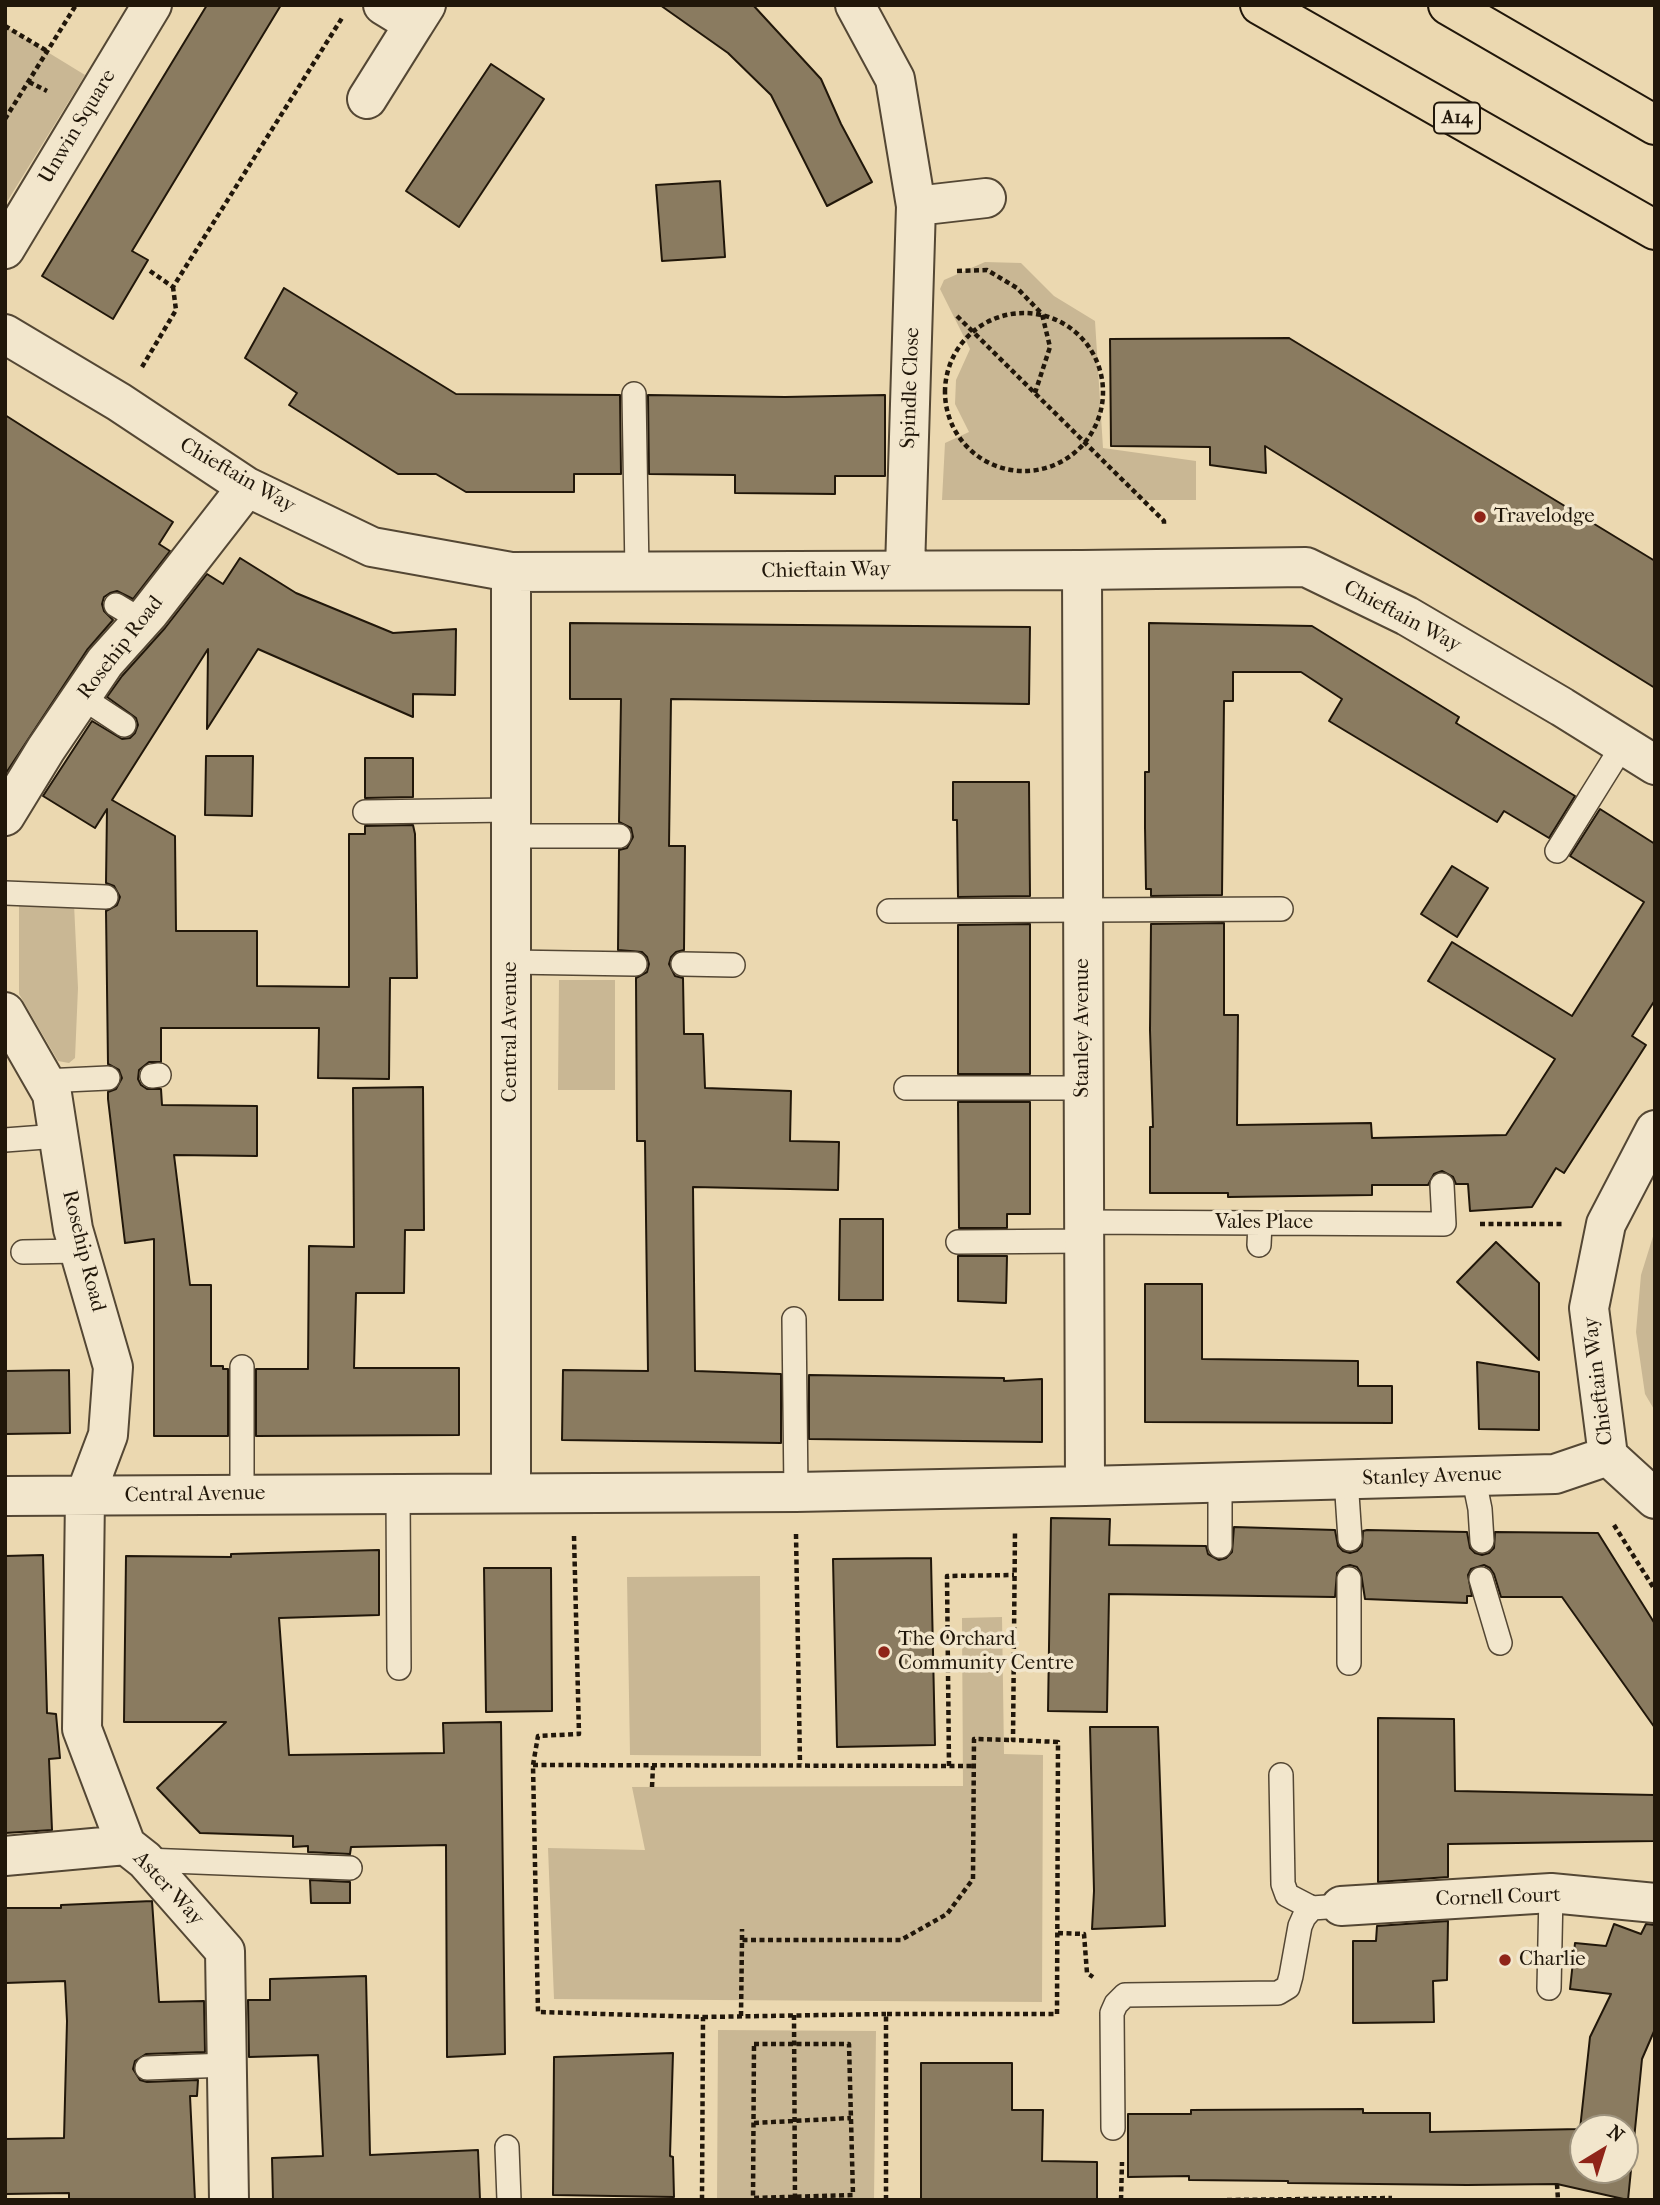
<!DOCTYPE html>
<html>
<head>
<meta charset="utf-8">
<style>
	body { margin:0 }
	#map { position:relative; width:1660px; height:2205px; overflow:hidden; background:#ebd8b0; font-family:"IM FELL French Canon",serif }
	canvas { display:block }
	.frame { position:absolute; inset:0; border:7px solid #21170a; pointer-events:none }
	.north { position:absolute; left:1569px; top:2114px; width:70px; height:70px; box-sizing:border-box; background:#f2e6cc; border:2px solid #9e937e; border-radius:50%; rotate:38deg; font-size:19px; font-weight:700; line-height:28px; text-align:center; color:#21170a }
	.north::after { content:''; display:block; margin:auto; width:24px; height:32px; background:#8f2418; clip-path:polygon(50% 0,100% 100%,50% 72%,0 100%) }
</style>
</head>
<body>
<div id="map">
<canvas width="1660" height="2205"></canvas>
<div class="frame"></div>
<div class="north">N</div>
</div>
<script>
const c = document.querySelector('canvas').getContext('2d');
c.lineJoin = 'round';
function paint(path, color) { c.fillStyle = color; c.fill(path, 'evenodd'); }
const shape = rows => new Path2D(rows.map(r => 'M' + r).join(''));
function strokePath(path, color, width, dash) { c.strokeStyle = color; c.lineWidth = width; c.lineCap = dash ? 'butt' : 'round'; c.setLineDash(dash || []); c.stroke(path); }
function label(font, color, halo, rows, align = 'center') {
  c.font = font + ' "IM FELL French Canon",serif'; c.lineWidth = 7; c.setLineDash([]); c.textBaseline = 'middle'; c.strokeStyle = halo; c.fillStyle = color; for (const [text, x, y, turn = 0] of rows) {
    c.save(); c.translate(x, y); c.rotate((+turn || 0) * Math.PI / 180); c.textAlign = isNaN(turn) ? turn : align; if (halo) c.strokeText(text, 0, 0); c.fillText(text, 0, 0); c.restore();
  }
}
const green = shape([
	[5,26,85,75,5,205],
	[985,262,1021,263,1054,296,1095,321,1103,448,1196,461,1196,500,942,500,945,443,969,432,955,404,956,380,970,349,940,289,944,280],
	[19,903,74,904,78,988,75,1058,69,1063,58,1061,19,994],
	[559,980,615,980,615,1090,558,1090],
	[1655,1230,1655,1411,1645,1394,1636,1332,1641,1275],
	[760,1576,761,1756,630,1755,627,1577],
	[1002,1617,1004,1754,1043,1755,1042,2002,554,1999,548,1848,645,1850,632,1787,963,1786,962,1618],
	[718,2030,876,2031,874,2200,717,2200]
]);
const building = shape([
	[207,5,281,5,132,251,148,260,113,319,42,276,207,5],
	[660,5,753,5,821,79,841,124,872,182,827,206,771,95,728,53,660,5],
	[491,64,544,99,459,227,406,191,491,64],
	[720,181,725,257,662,261,656,185,720,181],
	[284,288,456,394,620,395,621,474,574,474,574,492,466,492,436,474,398,474,289,405,297,393,245,358,284,288],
	[1289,338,1655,561,1655,688,1265,446,1266,473,1210,465,1210,447,1111,446,1110,339,1289,338],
	[648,395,785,397,885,395,885,476,835,476,835,494,735,493,735,475,649,474,648,395],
	[5,415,173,522,159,544,170,551,133,599,117,591,110,593,104,597,102,604,104,611,113,620,87,650,6,773,5,415],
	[240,558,296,593,393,633,456,629,455,695,413,694,413,717,258,649,207,729,208,649,112,800,175,836,176,931,257,931,257,986,349,987,349,834,365,834,365,826,413,825,415,834,417,978,390,978,389,1079,318,1078,319,1028,161,1028,161,1062,149,1062,139,1070,138,1079,141,1085,147,1089,161,1089,162,1105,257,1106,257,1156,174,1155,190,1285,211,1285,211,1366,223,1366,223,1369,228,1369,228,1436,154,1436,154,1239,125,1243,108,1099,108,1092,116,1089,122,1078,119,1070,108,1064,106,911,117,905,120,897,114,886,106,883,107,809,95,828,43,796,92,721,122,739,130,738,135,733,138,725,136,718,107,697,122,676,165,628,207,574,223,584,240,558],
	[570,623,1030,627,1029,704,671,699,669,846,685,846,684,950,676,952,671,957,669,964,675,976,683,978,684,1034,703,1034,705,1088,791,1091,790,1141,839,1142,838,1190,693,1187,695,1371,781,1374,781,1443,562,1440,563,1370,648,1371,645,1141,637,1141,636,978,647,972,649,964,647,957,642,952,618,950,619,850,627,848,633,837,631,828,619,822,621,699,570,699,570,623],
	[1149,623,1312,626,1459,717,1456,723,1575,796,1549,838,1504,811,1497,822,1329,721,1342,699,1301,672,1233,672,1233,701,1224,701,1222,895,1151,896,1151,889,1146,889,1145,827,1145,772,1149,772,1149,623],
	[206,756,253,756,252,816,205,815,206,756],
	[365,758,413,758,413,797,365,798,365,758],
	[953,782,1029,782,1030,896,958,897,957,820,953,820,953,782],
	[1600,809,1655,844,1655,1000,1632,1036,1646,1045,1564,1173,1556,1168,1532,1207,1470,1211,1468,1184,1456,1184,1453,1177,1442,1171,1434,1174,1428,1185,1372,1185,1372,1195,1228,1197,1228,1193,1150,1193,1150,1127,1153,1127,1150,1030,1151,924,1224,923,1224,1015,1238,1015,1237,1125,1371,1123,1372,1138,1506,1135,1555,1059,1428,981,1452,942,1572,1016,1644,902,1570,856,1600,809],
	[1452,866,1488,888,1457,937,1421,914,1452,866],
	[1030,924,1030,1074,958,1074,958,925,1030,924],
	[423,1087,424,1230,405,1230,404,1293,356,1293,354,1368,459,1368,459,1435,256,1436,256,1369,308,1369,309,1246,354,1247,353,1088,423,1087],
	[958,1102,1030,1102,1030,1214,1007,1214,1007,1228,959,1228,958,1102],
	[840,1219,883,1219,883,1300,839,1300,840,1219],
	[1496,1242,1539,1283,1539,1360,1457,1282,1496,1242],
	[958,1256,1007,1256,1006,1303,958,1301,958,1256],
	[1145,1284,1202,1284,1202,1359,1358,1361,1358,1386,1392,1386,1392,1423,1145,1422,1145,1284],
	[1477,1362,1539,1372,1539,1430,1479,1429,1477,1362],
	[69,1370,70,1433,5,1434,5,1371,69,1370],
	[809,1375,1004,1378,1004,1381,1042,1379,1042,1442,809,1439,809,1375],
	[1051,1518,1110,1519,1109,1545,1206,1546,1208,1554,1219,1560,1226,1558,1232,1552,1234,1527,1335,1530,1338,1546,1343,1551,1350,1553,1357,1551,1362,1546,1363,1531,1367,1530,1467,1532,1470,1548,1475,1553,1482,1555,1489,1553,1494,1548,1495,1532,1598,1533,1655,1624,1655,1728,1562,1597,1501,1597,1494,1574,1490,1568,1484,1565,1471,1569,1468,1575,1472,1596,1467,1596,1467,1603,1365,1599,1361,1573,1357,1567,1350,1565,1343,1567,1337,1573,1335,1597,1109,1594,1107,1712,1048,1711,1051,1518],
	[379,1550,379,1615,279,1618,289,1755,444,1753,443,1723,501,1722,505,2054,447,2057,446,1845,351,1847,350,1854,308,1852,308,1846,293,1847,293,1836,200,1833,157,1788,226,1722,124,1722,126,1556,231,1557,231,1554,379,1550],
	[43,1555,47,1713,56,1714,60,1758,49,1759,52,1830,5,1833,5,1556,43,1555],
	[931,1558,935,1745,837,1747,833,1559,931,1558],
	[484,1568,551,1568,552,1711,486,1712,484,1568],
	[1378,1718,1454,1719,1455,1791,1655,1795,1655,1841,1448,1844,1448,1877,1378,1882,1378,1718],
	[1090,1727,1158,1727,1165,1926,1092,1929,1094,1891,1090,1727],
	[310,1880,350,1882,350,1903,311,1903,310,1880],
	[152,1901,159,2002,204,2001,205,2052,146,2054,135,2061,133,2069,140,2080,147,2082,198,2080,197,2096,190,2096,195,2200,69,2200,69,2193,5,2194,5,2139,64,2138,67,2021,65,1981,5,1983,5,1908,61,1908,61,1905,152,1901],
	[1448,1921,1447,1980,1433,1981,1434,2022,1353,2023,1353,1941,1376,1941,1377,1926,1448,1921],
	[1614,1924,1641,1934,1646,1924,1655,1925,1655,2029,1642,2059,1628,2200,1557,2184,1467,2185,1288,2183,1288,2181,1189,2180,1189,2176,1128,2177,1128,2114,1191,2114,1191,2110,1363,2109,1363,2113,1430,2113,1430,2132,1580,2129,1590,2037,1611,1994,1570,1989,1575,1943,1606,1946,1614,1924],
	[1583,2128,1625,2128,1625,2170,1583,2170,1583,2128],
	[366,1976,370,2155,478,2150,480,2200,273,2200,272,2158,323,2156,318,2055,249,2057,248,2000,270,2000,270,1979,366,1976],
	[673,2053,670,2156,673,2157,674,2197,553,2195,554,2057,673,2053],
	[921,2063,1012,2063,1012,2110,1043,2110,1042,2161,1097,2162,1097,2200,921,2200,921,2063]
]);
const path = shape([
	[5,26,47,51],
	[29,82,47,91],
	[5,119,76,5],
	[150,271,173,287,342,18],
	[957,271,987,270,1017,288,1042,314,1050,347,1035,393],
	'945 392a79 79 0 1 1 158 0a79 79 0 1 1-158 0Z',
	[957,316,1164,521,1164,525],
	[142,367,176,310,173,287],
	[1480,1224,1562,1224],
	[1614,1525,1655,1590],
	[796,1534,800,1764],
	[574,1536,579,1734,538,1736,533,1765,538,2012,703,2017,702,2200],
	[533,1765,974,1766],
	[949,1766,947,1576,1014,1575],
	[652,1787,653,1766],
	[1058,1933,1084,1934,1087,1973,1093,1977],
	[742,1940,742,1929],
	[794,2015,795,2200],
	[741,2016,742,1940,901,1940,947,1914,973,1879,974,1739,1013,1740],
	[703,2017,886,2014],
	[754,2044,849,2044,853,2195,753,2198,754,2044],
	[754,2123,851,2118],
	[1557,2184,1558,2200],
	[886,2200,886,2014,1057,2014,1058,1742,1013,1740,1015,1532],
	[1121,2200,1122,2162],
	[1227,2200,1392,2198]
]);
const service = shape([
	[634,394,637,572],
	[116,605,141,620],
	[83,698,124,725],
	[365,812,511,810],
	[511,836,619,836],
	[1557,851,1623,745],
	[5,893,106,897],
	[889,911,1281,909],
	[511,962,635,964],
	[683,964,733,965],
	[152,1076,159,1075],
	[44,1081,108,1078],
	[906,1088,1084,1088],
	[5,1140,58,1136],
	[1084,1222,1444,1224,1442,1185],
	[958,1242,1084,1241],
	[1259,1245,1260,1223],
	[23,1252,80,1251],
	[794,1319,796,1492],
	[242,1367,242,1494],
	[1473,1475,1480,1509,1482,1541],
	[1346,1479,1350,1539],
	[1220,1482,1220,1546],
	[398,1493,399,1668],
	[1481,1579,1500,1643],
	[1349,1663,1349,1579],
	[1281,1775,1283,1884,1287,1895,1312,1908],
	[145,1860,350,1868],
	[1549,1988,1551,1893],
	[147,2068,227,2065],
	[1113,2128,1112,2013,1116,2004,1125,1995,1278,1993,1288,1987,1291,1976,1300,1926,1304,1917,1312,1908,1341,1906],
	[507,2147,509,2200]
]);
const minor = shape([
	[383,5,414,24,426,5],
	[855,5,895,79,916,206],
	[367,99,414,24],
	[5,249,152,5],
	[5,334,119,402,247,487,372,547,511,572,1082,570,1306,567,1407,616,1562,707,1655,765],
	[905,569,916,206,986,198],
	[1082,570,1085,1486],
	[511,572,511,1492],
	[5,816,46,749,105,662,149,613,247,487],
	[5,1012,52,1094,73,1229,113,1367,108,1435,85,1496,82,1729,126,1845,145,1860,225,1951,229,2200],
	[1655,1130,1606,1224,1589,1308,1608,1456,1655,1499],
	[5,1496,796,1492,1085,1486,1555,1474,1608,1456],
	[5,1856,126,1845],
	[1341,1906,1551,1893,1655,1903]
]);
const trunk = shape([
	[1260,5,1655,230],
	[1448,5,1655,125]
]);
const markers = [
	[1480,517,7,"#8f2418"],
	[884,1652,7,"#8f2418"],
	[1505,1960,7,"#8f2418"]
];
const shields = [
	[1457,118,46]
];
const shieldNames = [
	["A14",1457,118]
];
const streetNames = [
	["Unwin Square",78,127,-59],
	["Spindle Close",911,388,-88],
	["Chieftain Way",237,476,30],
	["Chieftain Way",826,571,-1],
	["Chieftain Way",1402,617,28],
	["Rosehip Road",121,648,-52],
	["Stanley Avenue",1083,1028,-90],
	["Central Avenue",511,1032,-90],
	["Vales Place",1264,1223],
	["Rosehip Road",83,1251,76],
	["Chieftain Way",1599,1381,-97],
	["Stanley Avenue",1432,1477,-2],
	["Central Avenue",195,1495,-1],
	["Aster Way",168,1889,47],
	["Cornell Court",1498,1898,-2]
];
const poiNames = [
	["Travelodge",1494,517],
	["The Orchard",898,1640],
	["Community Centre",898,1664],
	["Charlie",1519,1960]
];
paint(green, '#c9b794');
paint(building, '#8a7b60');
strokePath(building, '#21170a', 2);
strokePath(service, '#544734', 26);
strokePath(minor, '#544734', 42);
strokePath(trunk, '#21170a', 42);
strokePath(path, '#21170a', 4.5, [5, 3.5]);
strokePath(service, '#f2e6cc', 23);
strokePath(minor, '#f2e6cc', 38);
strokePath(trunk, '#ebd8b0', 38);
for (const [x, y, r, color] of markers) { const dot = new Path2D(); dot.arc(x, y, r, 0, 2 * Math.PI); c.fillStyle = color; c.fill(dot); strokePath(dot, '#f2e6cc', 2.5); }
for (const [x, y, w] of shields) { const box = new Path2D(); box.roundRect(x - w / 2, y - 15.5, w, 31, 5); c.fillStyle = '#f2e6cc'; c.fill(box); strokePath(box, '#21170a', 2); }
label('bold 19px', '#21170a', null, shieldNames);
label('21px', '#21170a', '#f2e6cc', streetNames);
label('21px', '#21170a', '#f2e6cc', poiNames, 'left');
</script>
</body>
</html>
